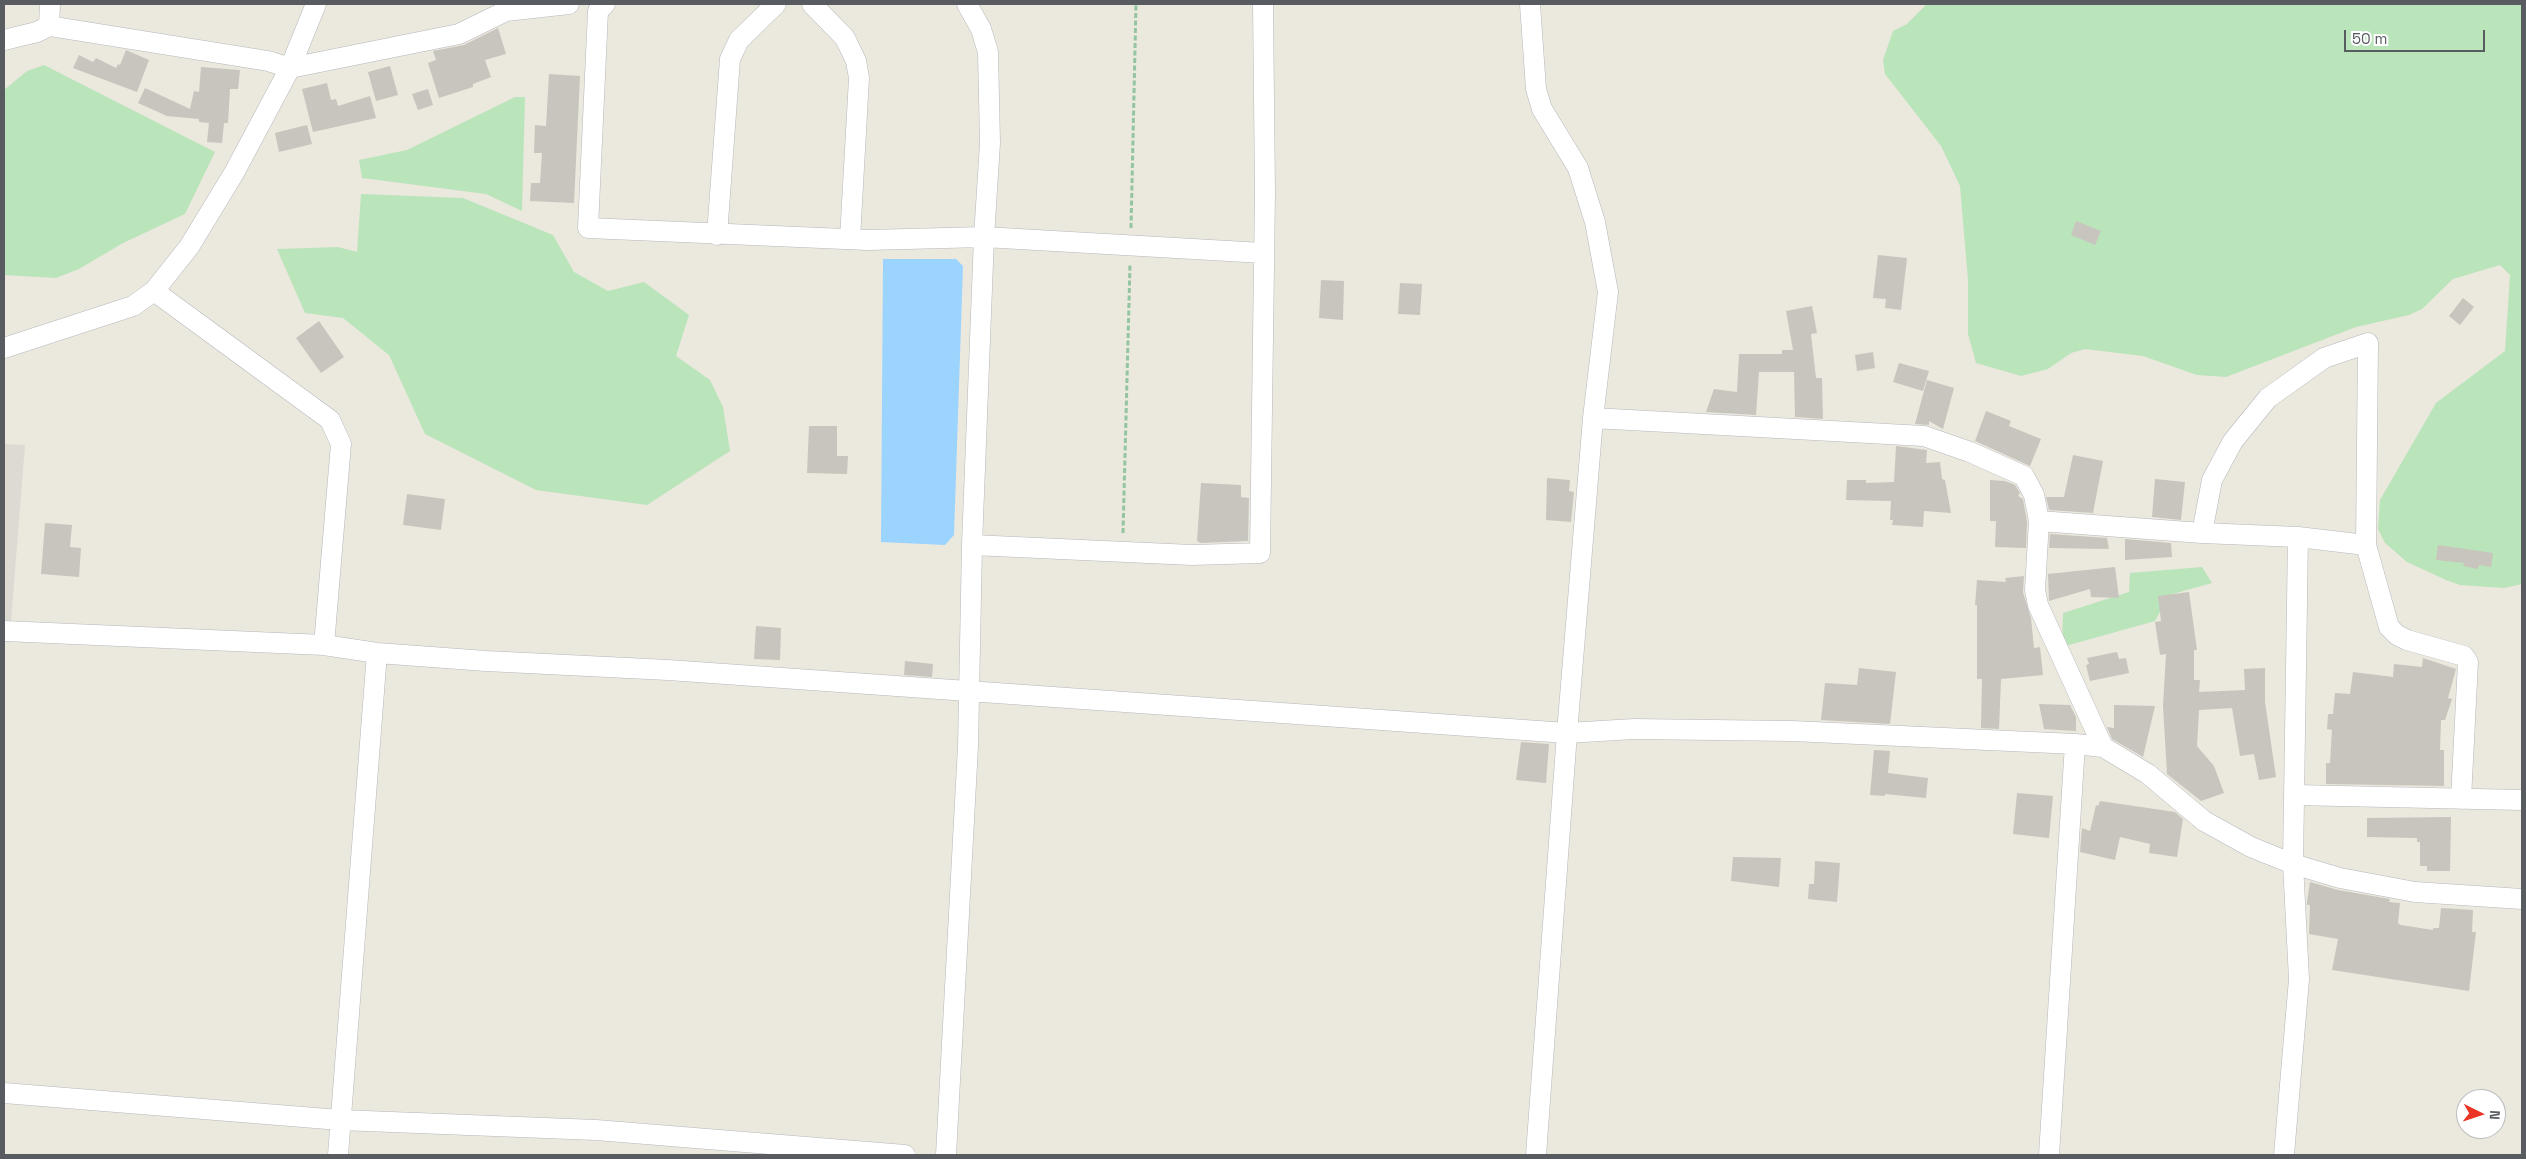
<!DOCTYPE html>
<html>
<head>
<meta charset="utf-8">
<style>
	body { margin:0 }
	#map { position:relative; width:2526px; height:1159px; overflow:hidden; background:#ebe8de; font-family:"Space Grotesk",sans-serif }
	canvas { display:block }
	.frame { position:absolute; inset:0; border:5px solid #585b60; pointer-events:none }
	.north { position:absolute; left:2456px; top:1089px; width:50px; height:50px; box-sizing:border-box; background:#fff; border:1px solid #bcbdbf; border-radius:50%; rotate:94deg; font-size:14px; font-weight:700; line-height:20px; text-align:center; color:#585b60 }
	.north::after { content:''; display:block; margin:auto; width:18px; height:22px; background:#eb3425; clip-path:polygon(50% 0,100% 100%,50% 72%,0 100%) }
	.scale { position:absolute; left:2344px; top:30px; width:141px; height:22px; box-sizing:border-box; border:2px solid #585b60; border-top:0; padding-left:6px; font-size:15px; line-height:18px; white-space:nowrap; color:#585b60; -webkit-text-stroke:4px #fff; paint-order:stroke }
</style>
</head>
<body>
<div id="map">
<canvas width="2526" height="1159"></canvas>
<div class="frame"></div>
<div class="north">N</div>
<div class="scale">50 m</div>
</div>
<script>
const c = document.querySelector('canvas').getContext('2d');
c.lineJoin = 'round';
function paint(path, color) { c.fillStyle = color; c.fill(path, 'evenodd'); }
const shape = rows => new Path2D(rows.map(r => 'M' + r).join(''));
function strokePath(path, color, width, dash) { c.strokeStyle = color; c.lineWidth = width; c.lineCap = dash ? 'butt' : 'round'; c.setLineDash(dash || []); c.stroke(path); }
const industrial = shape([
	[4,444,25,445,11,621,4,620]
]);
const green = shape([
	[1927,4,2522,4,2522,584,2504,588,2460,585,2446,580,2407,562,2385,543,2378,529,2380,500,2436,403,2505,351,2510,275,2500,265,2453,279,2422,309,2409,315,2356,327,2226,377,2197,375,2143,356,2085,349,2071,353,2048,369,2021,376,1976,363,1968,334,1968,280,1960,186,1941,146,1885,74,1883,60,1893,31,1907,24],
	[44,65,215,152,185,214,123,243,79,269,56,278,4,275,4,90,27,71],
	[515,97,525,97,522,211,486,194,362,178,359,160,407,150],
	[361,194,463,198,553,235,574,272,608,291,644,282,689,315,676,356,710,380,723,407,730,451,647,505,536,490,425,434,389,355,343,318,305,313,277,249,338,247,357,252],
	[2202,567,2212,583,2169,595,2155,621,2062,647,2063,613,2129,592,2130,573]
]);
const water = shape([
	[883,259,956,259,963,266,954,535,945,545,881,542]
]);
const building = shape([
	[498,28,506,54,485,60,491,77,473,84,473,87,439,98,428,63,436,60,433,51,464,45],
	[126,50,149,60,137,92,73,68,79,55,93,62,96,58,116,68,118,64,120,65],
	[390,66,398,95,376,101,368,72],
	[201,67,240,70,238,89,230,89,228,123,224,123,222,143,207,142,209,123,199,122,199,119,167,116,138,103,145,88,190,109,194,91,199,92],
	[549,74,580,76,574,203,530,201,531,183,540,183,542,153,534,153,535,125,546,126],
	[327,83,331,100,336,99,338,106,370,96,376,118,313,132,302,89],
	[428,89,433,105,418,110,412,94],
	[307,125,312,144,279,152,275,133],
	[2076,221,2101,231,2095,245,2071,235],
	[1878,255,1907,258,1901,310,1885,308,1886,299,1873,298],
	[1321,280,1344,281,1343,320,1319,318],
	[1400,283,1422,284,1420,315,1398,314],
	[2463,298,2474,307,2460,325,2449,316],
	[1812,306,1817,333,1811,334,1816,378,1822,378,1823,419,1795,417,1794,372,1759,372,1756,415,1706,412,1714,389,1737,392,1739,354,1782,354,1782,350,1793,350,1786,311],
	[319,321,344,357,321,373,296,338],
	[1873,352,1875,368,1857,371,1855,355],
	[1899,363,1929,371,1923,391,1893,382],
	[1927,380,1954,388,1943,429,1929,421,1929,425,1915,424],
	[1986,411,2011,421,2009,426,2041,439,2030,466,1975,441],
	[809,426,837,426,837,456,848,456,847,474,807,473],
	[1896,446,1927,450,1926,463,1940,462,1942,479,1945,480,1951,513,1924,511,1923,527,1892,525,1893,520,1890,520,1891,501,1846,500,1847,480,1866,480,1866,483,1894,482],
	[2073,455,2103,461,2093,513,2049,510,2046,497,2064,497],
	[1547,478,1570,480,1569,491,1574,492,1571,522,1546,520],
	[2155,479,2185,482,2181,520,2152,517],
	[1990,480,2005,481,2015,485,2020,493,2018,496,2023,499,2027,522,2026,548,1995,547,1996,521,1990,521],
	[1201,483,1241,485,1241,497,1249,498,1248,541,1201,543,1197,541],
	[407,494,445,499,441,530,403,525],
	[45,523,72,525,70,547,81,548,79,577,41,574],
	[2050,534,2107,538,2109,549,2049,548],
	[2125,539,2171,543,2172,557,2125,560],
	[2438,545,2493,553,2491,567,2479,565,2478,569,2463,566,2464,563,2436,560],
	[2115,567,2119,598,2091,597,2090,589,2049,601,2048,574],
	[2024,576,2023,592,2031,618,2034,648,2040,647,2043,675,2001,679,1999,729,1981,728,1982,679,1977,679,1977,605,1975,605,1977,580,2006,582,2005,578],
	[2189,592,2197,650,2194,650,2194,680,2200,680,2199,692,2245,690,2244,669,2265,668,2265,702,2276,777,2259,780,2254,754,2240,756,2232,708,2199,710,2197,746,2214,766,2224,793,2201,801,2167,774,2163,706,2166,654,2160,655,2155,622,2161,621,2158,596],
	[756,626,781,628,780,660,754,659],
	[2117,652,2119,659,2126,658,2129,673,2090,681,2086,665,2089,664,2087,658],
	[2423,658,2456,669,2448,698,2452,699,2445,720,2441,720,2440,750,2444,750,2444,786,2326,784,2326,763,2330,763,2332,730,2327,729,2328,714,2333,714,2335,693,2350,694,2353,672,2393,677,2394,664,2422,667],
	[905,661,933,664,932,677,904,675],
	[1859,668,1896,672,1890,724,1821,720,1825,683,1857,685],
	[2039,704,2070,705,2076,717,2076,731,2044,729],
	[2114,705,2155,706,2143,757,2112,739,2107,727,2114,728],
	[1521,742,1549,744,1546,783,1516,780],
	[1874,750,1890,751,1888,773,1928,778,1926,798,1885,794,1885,796,1870,795],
	[2017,793,2053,796,2049,838,2013,834],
	[2100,801,2175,812,2183,819,2177,857,2149,853,2150,844,2120,837,2115,860,2080,852,2082,828,2090,831,2096,805,2098,806],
	[2451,817,2450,871,2427,871,2427,866,2420,866,2420,842,2417,842,2417,838,2367,837,2367,818],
	[1733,857,1781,858,1779,887,1731,881],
	[1815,861,1840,863,1837,902,1808,899,1809,884,1814,884],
	[2310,882,2338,890,2390,899,2389,902,2400,903,2398,923,2401,925,2433,930,2433,928,2439,928,2441,908,2473,910,2472,932,2476,932,2469,991,2332,970,2338,939,2309,934,2310,905,2307,905,2307,902]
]);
const path = shape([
	[1131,228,1136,4],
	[1123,533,1130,264]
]);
const minor = shape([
	[605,4,598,11,588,228,868,240,984,237,1263,253],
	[812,4,845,38,856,61,859,78,850,239],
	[1530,4,1536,89,1542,109,1578,168,1595,222,1608,292,1593,418,1567,733,1536,1155],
	[49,26,50,4],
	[4,40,37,32,49,26,268,61,290,68,459,34,506,11,569,4],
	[717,235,730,59,739,40,776,4],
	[154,291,330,420,341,444,324,645],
	[4,348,133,306,154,291,189,247,234,173,290,68,316,4],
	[1593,418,1924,436,1970,452,2024,476,2034,495,2039,521,2035,590,2038,605,2103,747],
	[2039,521,2202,533,2298,537,2366,545],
	[2202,533,2212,480,2233,441,2268,398,2324,358,2368,343,2366,545,2389,627,2397,635,2407,640,2464,656,2468,662,2461,799],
	[972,545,1192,555,1260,553,1265,193,1263,4],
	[4,631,324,645,377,653,486,661,668,670,1567,733,1634,729,1792,731,2075,744,2103,747,2148,774,2204,821,2251,847,2293,864,2340,878,2415,892,2522,899],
	[2295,795,2522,800],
	[4,1093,340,1120,596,1130,905,1155],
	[338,1155,377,653],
	[946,1155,968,746,972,545,984,237,990,143,988,52,981,29,967,4],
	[2049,1155,2075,744],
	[2284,1155,2299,979,2293,864,2298,537]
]);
paint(industrial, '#dcdad3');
paint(green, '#bae4ba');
paint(water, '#9bd4ff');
paint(building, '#c8c5be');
strokePath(minor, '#b5b7bc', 21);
strokePath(path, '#93c5a0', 3, [5, 2.5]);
strokePath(minor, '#fff', 20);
</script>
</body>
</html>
